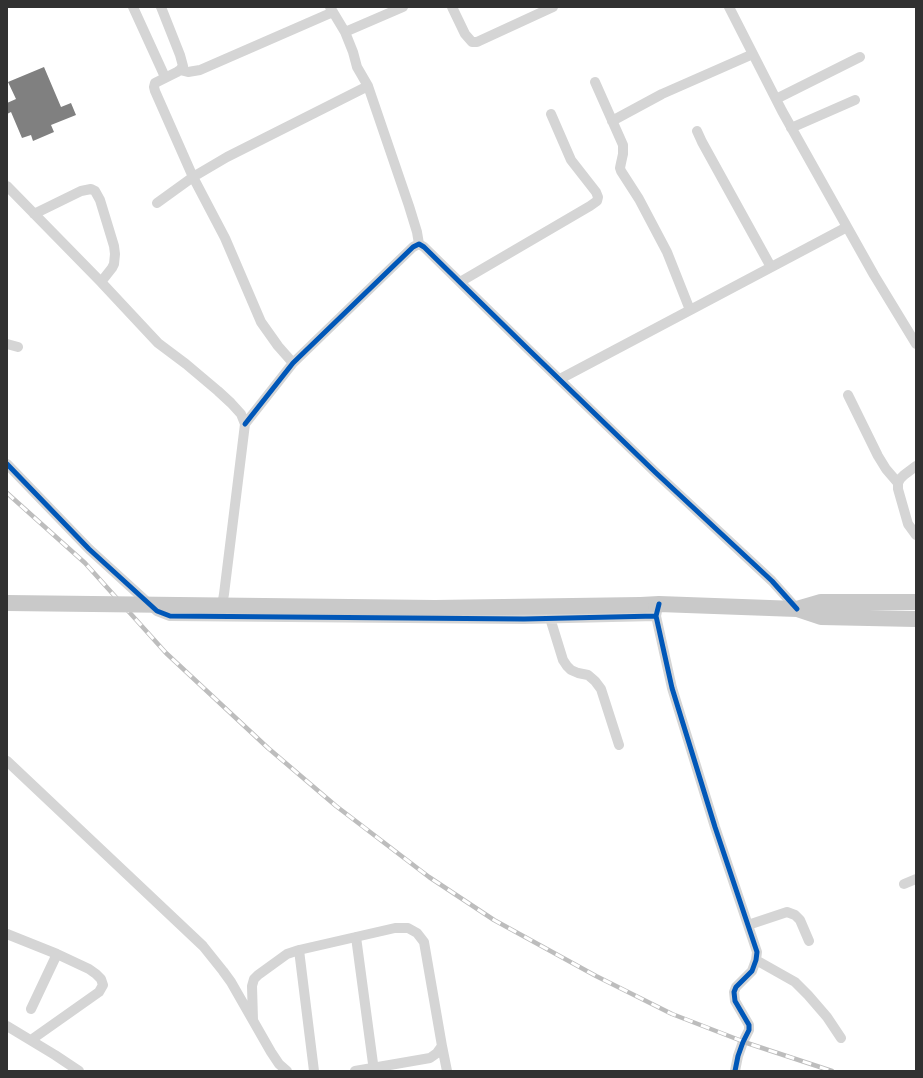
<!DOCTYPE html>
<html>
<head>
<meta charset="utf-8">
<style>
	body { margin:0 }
	#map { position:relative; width:923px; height:1078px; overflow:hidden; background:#fff; font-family:"Fira Sans Condensed",sans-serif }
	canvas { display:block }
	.frame { position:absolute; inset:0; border:8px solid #313131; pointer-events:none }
</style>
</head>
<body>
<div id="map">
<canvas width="923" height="1078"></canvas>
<div class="frame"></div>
</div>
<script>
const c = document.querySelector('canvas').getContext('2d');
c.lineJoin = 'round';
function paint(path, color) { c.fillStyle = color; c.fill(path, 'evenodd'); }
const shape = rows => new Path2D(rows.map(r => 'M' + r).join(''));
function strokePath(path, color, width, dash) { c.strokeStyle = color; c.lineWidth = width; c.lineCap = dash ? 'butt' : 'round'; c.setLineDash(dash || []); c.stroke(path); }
const building = shape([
	[44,67,61,107,71,103,76,115,51,125,54,132,33,141,31,135,22,138,11,112,7,114,7,103,16,99,8,82]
]);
const minor = shape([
	[133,7,165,77],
	[161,7,180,55,183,66,180,70,177,72,155,83,154,87,155,91,193,177,225,238,261,322,278,346,293,363],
	[330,7,345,32,353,52,357,67,368,86,409,206,417,232,419,244],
	[452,7,465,34,472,42,477,42,553,7],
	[729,7,782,111,874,275,916,344],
	[345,32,403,7],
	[180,70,188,72,200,70,333,12],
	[595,82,623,145,623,154,621,163,620,168,621,171,639,199,667,252,690,310],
	[776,99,860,57],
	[612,121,662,94,753,54],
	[791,128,855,100],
	[697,131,702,142,771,267],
	[7,186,101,282,158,343,186,364,218,391,231,403,241,414,245,424,224,594,221,611],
	[157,203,193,177,227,157,368,86],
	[34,214,81,191,91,189,95,191,100,200,114,246,115,254,114,264,112,268,101,282],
	[460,282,590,206,597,201,598,197,596,192,571,160,551,114],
	[7,344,18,347],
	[560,379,847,227],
	[848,395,878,456,886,469,898,483],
	[245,424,293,363,413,247,419,244,424,247,528,349,655,472,772,581,797,609],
	[7,464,89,549,157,611,170,616,524,619,656,616],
	[916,466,904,475,900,479,898,483,898,489,908,524,916,535],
	[657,611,656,616,672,688,715,827,757,952,756,960,752,971,736,987,734,992,735,1001,749,1025,749,1030,743,1042,738,1056,735,1071],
	[550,618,563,660,567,666,571,670,578,673,588,675,595,681,601,689,619,745],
	[7,761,203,946,223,971,231,982,271,1052,279,1064,287,1071],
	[904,884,916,879],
	[748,925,787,912,795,915,800,920,809,941],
	[7,934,57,954,89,969,96,974,101,979,103,985,99,992,31,1040],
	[356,937,374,1071],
	[299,950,314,1071],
	[756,960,795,982,808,995,827,1017,841,1038],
	[31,1009,57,954],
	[253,1020,252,986,254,979,258,975,287,954,299,950,395,928,408,928,417,933,424,942,442,1046,437,1053,430,1058,355,1071],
	[7,1026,55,1055,79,1071],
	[442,1046,447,1071]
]);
const primary = shape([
	[641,605,659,604,797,609,821,602,916,602],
	[797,609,821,617,916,619]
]);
const rail = shape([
	[7,493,85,563,166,653,268,748,336,806,429,877,494,920,596,976,672,1014,747,1043,832,1071]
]);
const primaryBridge = shape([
	[7,603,435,608,641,605]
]);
const cycleway = shape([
	[245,424,293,363,413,247,419,244,424,247,528,349,655,472,772,581,797,609],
	[7,464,89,549,157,611,170,616,524,619,656,616],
	[659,604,656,616,672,688,715,827,757,952,756,960,752,971,736,987,734,992,735,1001,749,1025,749,1030,743,1042,738,1056,735,1071]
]);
paint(building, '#808080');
strokePath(minor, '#d5d5d5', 10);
strokePath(primary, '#c9c9c9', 16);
strokePath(rail, '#bdbdbd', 4.5);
strokePath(rail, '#fff', 3, [9]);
strokePath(primaryBridge, '#c9c9c9', 16);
strokePath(cycleway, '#0057b8', 5);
</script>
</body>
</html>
